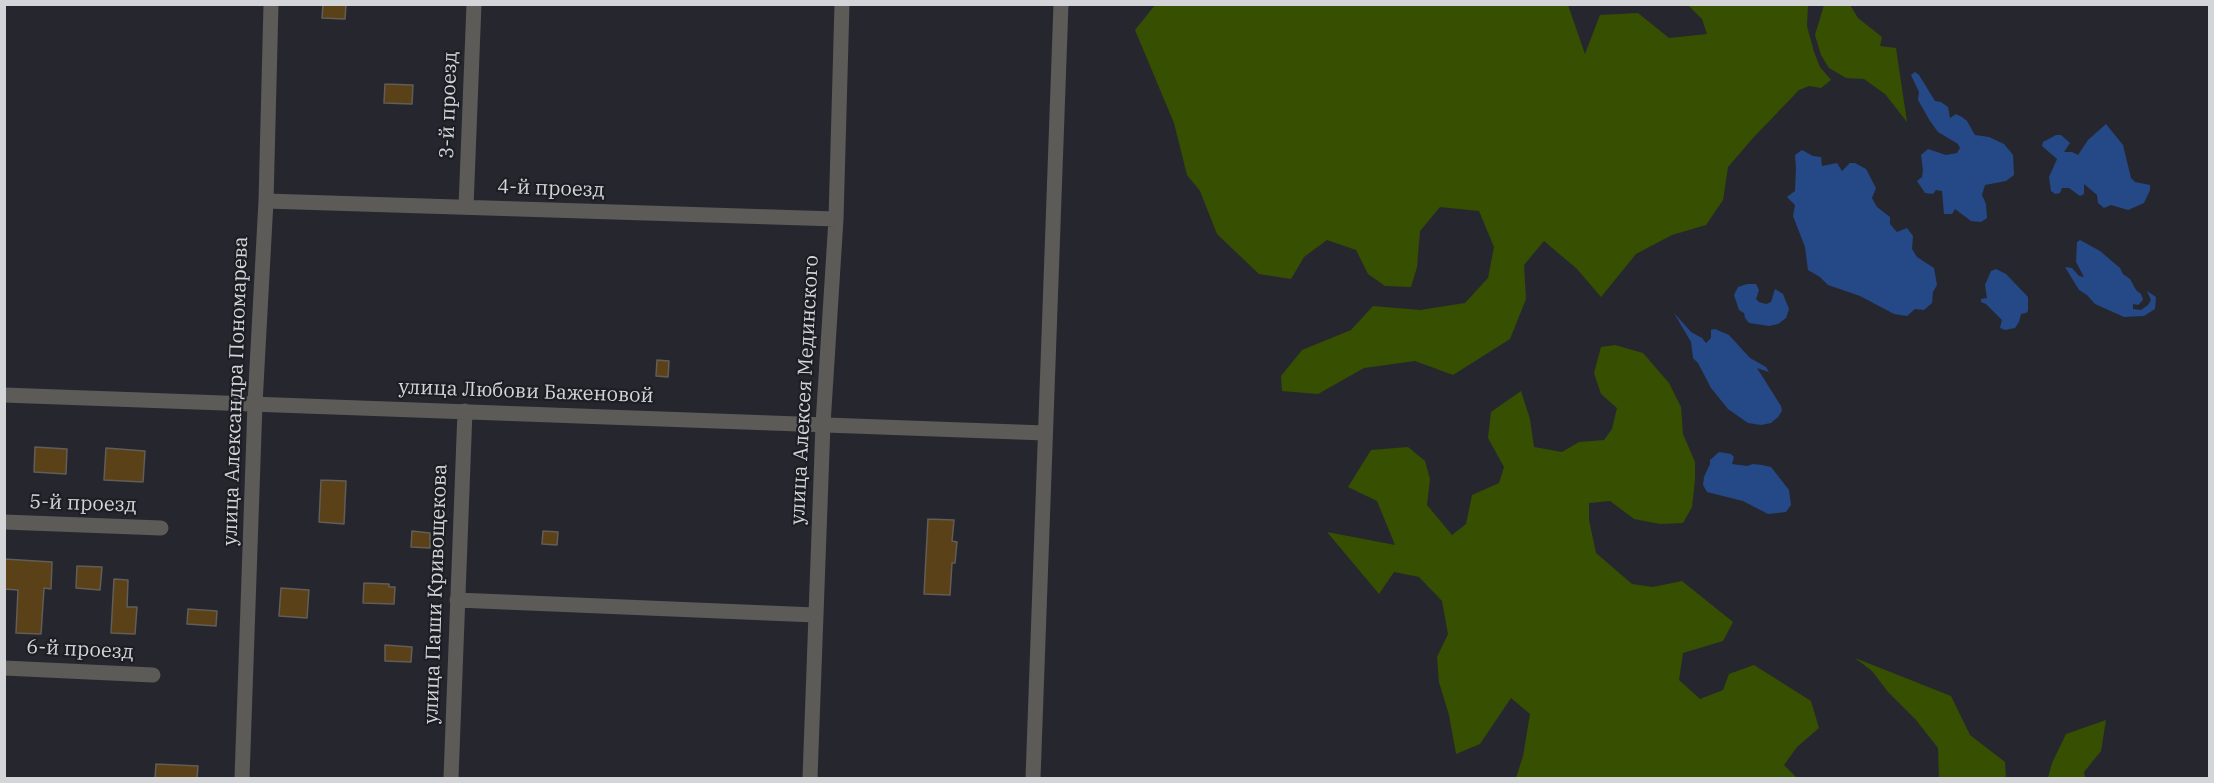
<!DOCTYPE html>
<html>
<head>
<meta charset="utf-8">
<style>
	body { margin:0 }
	#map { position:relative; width:2214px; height:783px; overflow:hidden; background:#26272e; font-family:"IBM Plex Serif",serif }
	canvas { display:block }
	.frame { position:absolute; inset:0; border:6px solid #d3d5d9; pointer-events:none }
</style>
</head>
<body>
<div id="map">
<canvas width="2214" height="783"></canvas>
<div class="frame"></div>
</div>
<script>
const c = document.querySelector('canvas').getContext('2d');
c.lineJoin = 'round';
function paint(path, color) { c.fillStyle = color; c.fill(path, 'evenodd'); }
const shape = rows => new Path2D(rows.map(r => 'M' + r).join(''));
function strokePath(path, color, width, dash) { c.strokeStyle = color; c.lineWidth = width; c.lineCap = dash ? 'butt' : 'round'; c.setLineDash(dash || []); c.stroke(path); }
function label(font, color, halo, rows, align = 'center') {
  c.font = font + ' "IBM Plex Serif",serif'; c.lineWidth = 4.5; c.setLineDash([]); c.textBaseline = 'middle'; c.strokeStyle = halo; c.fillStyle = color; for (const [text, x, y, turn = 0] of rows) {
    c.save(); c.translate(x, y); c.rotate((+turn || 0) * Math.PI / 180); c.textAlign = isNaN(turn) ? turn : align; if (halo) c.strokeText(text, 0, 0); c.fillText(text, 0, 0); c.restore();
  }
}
const green = shape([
	[1155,5,1568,5,1585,54,1600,15,1638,13,1669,38,1707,34,1702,19,1688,5,1808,5,1807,26,1814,52,1820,67,1831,80,1821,88,1809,86,1799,90,1753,138,1728,167,1723,200,1706,225,1672,235,1636,254,1601,297,1577,269,1544,241,1524,265,1526,299,1510,339,1453,375,1415,361,1364,368,1318,394,1282,391,1281,376,1302,350,1351,330,1373,306,1420,310,1465,303,1488,278,1494,247,1479,211,1440,207,1420,231,1417,267,1411,287,1385,286,1368,274,1356,250,1327,240,1304,257,1291,279,1259,274,1217,234,1200,191,1187,175,1174,123,1135,30],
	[1824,5,1850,5,1858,18,1882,37,1880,46,1896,48,1907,122,1885,94,1864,79,1846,78,1829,68,1821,55,1815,35],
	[1615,345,1643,353,1669,383,1681,407,1683,434,1695,462,1695,480,1692,507,1683,523,1660,524,1634,519,1610,501,1589,503,1589,520,1596,553,1632,584,1653,587,1682,581,1733,622,1723,641,1683,653,1679,680,1700,699,1723,690,1729,674,1754,665,1811,701,1819,728,1797,747,1784,765,1797,778,1516,778,1523,756,1530,714,1511,698,1480,744,1456,754,1449,715,1439,682,1437,657,1448,634,1442,601,1419,577,1394,572,1379,594,1327,532,1395,545,1377,501,1348,487,1371,450,1408,447,1425,461,1430,479,1427,505,1452,535,1466,524,1472,495,1499,483,1504,467,1488,438,1491,412,1521,391,1530,419,1534,447,1562,452,1579,442,1604,440,1612,429,1617,408,1601,394,1594,373,1601,347],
	[1855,658,1951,696,1970,735,2005,762,2006,778,1939,778,1938,748,1916,720,1888,692,1872,671],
	[2106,720,2101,751,2084,772,2085,778,2048,778,2052,763,2066,734]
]);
const water = shape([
	[1915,72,1919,75,1935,101,1941,102,1948,107,1950,118,1956,114,1962,117,1967,121,1975,135,1989,137,2004,144,2013,155,2014,175,2006,181,1985,185,1982,195,1986,204,1987,218,1981,222,1971,221,1955,209,1952,214,1944,214,1942,191,1936,190,1933,194,1925,193,1917,181,1922,177,1923,170,1921,155,1928,149,1946,155,1957,153,1960,148,1958,144,1938,132,1930,121,1918,100,1919,92,1911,75],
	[2106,124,2123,145,2131,178,2135,182,2150,185,2150,190,2144,203,2128,210,2111,205,2104,208,2098,203,2097,195,2084,184,2084,194,2080,196,2069,188,2062,188,2060,193,2055,194,2051,191,2049,177,2057,159,2042,146,2043,142,2056,135,2061,135,2070,143,2064,152,2072,152,2078,155,2088,140],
	[1802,150,1813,156,1821,157,1822,166,1837,163,1842,171,1850,163,1855,163,1866,169,1876,188,1872,198,1877,207,1890,217,1890,224,1897,232,1907,228,1913,236,1912,249,1917,257,1934,268,1937,285,1933,292,1932,303,1924,310,1915,309,1907,316,1894,314,1860,296,1828,285,1820,277,1808,270,1805,247,1793,216,1795,205,1787,197,1795,191,1796,168,1795,155],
	[2080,240,2100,251,2120,268,2123,274,2130,279,2136,290,2141,294,2143,300,2138,305,2133,304,2133,309,2141,310,2148,305,2151,300,2147,291,2156,297,2155,309,2144,316,2124,317,2095,304,2087,295,2079,290,2065,267,2072,268,2079,276,2084,277,2076,262,2077,242],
	[1996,269,2006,274,2028,297,2028,311,2026,313,2021,314,2019,322,2015,328,2005,330,2000,328,2002,320,1986,304,1981,302,1981,299,1987,298,1985,285,1991,271],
	[1747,284,1756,284,1759,290,1756,299,1759,302,1766,304,1771,302,1775,289,1783,294,1789,309,1786,318,1778,324,1769,326,1749,323,1745,318,1744,313,1739,310,1734,295,1738,287],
	[1674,313,1691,332,1702,338,1706,343,1711,338,1711,330,1715,329,1729,335,1750,358,1766,367,1769,372,1757,368,1781,406,1782,411,1778,417,1771,423,1761,425,1748,423,1728,409,1711,388,1698,363,1693,358,1691,342],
	[1719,452,1731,454,1734,457,1732,464,1747,466,1753,464,1762,465,1771,467,1789,490,1791,505,1786,512,1768,514,1743,501,1707,492,1703,485,1704,477,1710,464,1710,460]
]);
const building = shape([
	[323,4,346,4,345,19,322,18,323,4],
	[385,84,413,85,412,104,384,103,385,84],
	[657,360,669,361,668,377,656,376,657,360],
	[35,447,67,449,66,474,34,472,35,447],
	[106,448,145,451,143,482,104,480,106,448],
	[321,480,346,481,344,524,319,522,321,480],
	[928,519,954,520,952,541,957,542,955,563,952,563,950,595,924,594,928,519],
	[412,531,430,533,430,548,411,547,412,531],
	[543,531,558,532,557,545,542,544,543,531],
	[4,559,52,562,51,589,44,588,41,634,16,633,18,590,4,589,4,559],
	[77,566,102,567,100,590,76,588,77,566],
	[114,579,128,580,127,607,137,607,135,634,111,633,114,579],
	[364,583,389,584,389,587,395,587,394,604,363,603,364,583],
	[281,588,309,590,307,618,279,616,281,588],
	[188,609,217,611,216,626,187,624,188,609],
	[385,645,412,647,411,662,385,661,385,645],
	[156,764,198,766,197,778,155,778,156,764]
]);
const street = shape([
	[266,201,836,219],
	[466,207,474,4],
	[4,395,1045,433],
	[4,522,161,528],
	[457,600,815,615],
	[4,668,153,675],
	[242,778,255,404,266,201,271,4],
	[451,778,465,411],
	[810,778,823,424,836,219,842,4],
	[1033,778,1061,4]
]);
const streetNames = [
	["3-й проезд",449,105,-88],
	["4-й проезд",551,189,2],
	["улица Алексея Мединского",805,390,-87],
	["улица Александра Пономарева",236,391,-88],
	["улица Любови Баженовой",526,392,2],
	["5-й проезд",83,504,2],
	["улица Паши Кривощекова",436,594,-88],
	["6-й проезд",80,650,3]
];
paint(green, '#374f00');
paint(water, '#254886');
paint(building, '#5a4117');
strokePath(building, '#625d57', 1.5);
strokePath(street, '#5d5b58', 15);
label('20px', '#d3d5d9', '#1c1e24', streetNames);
</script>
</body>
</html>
